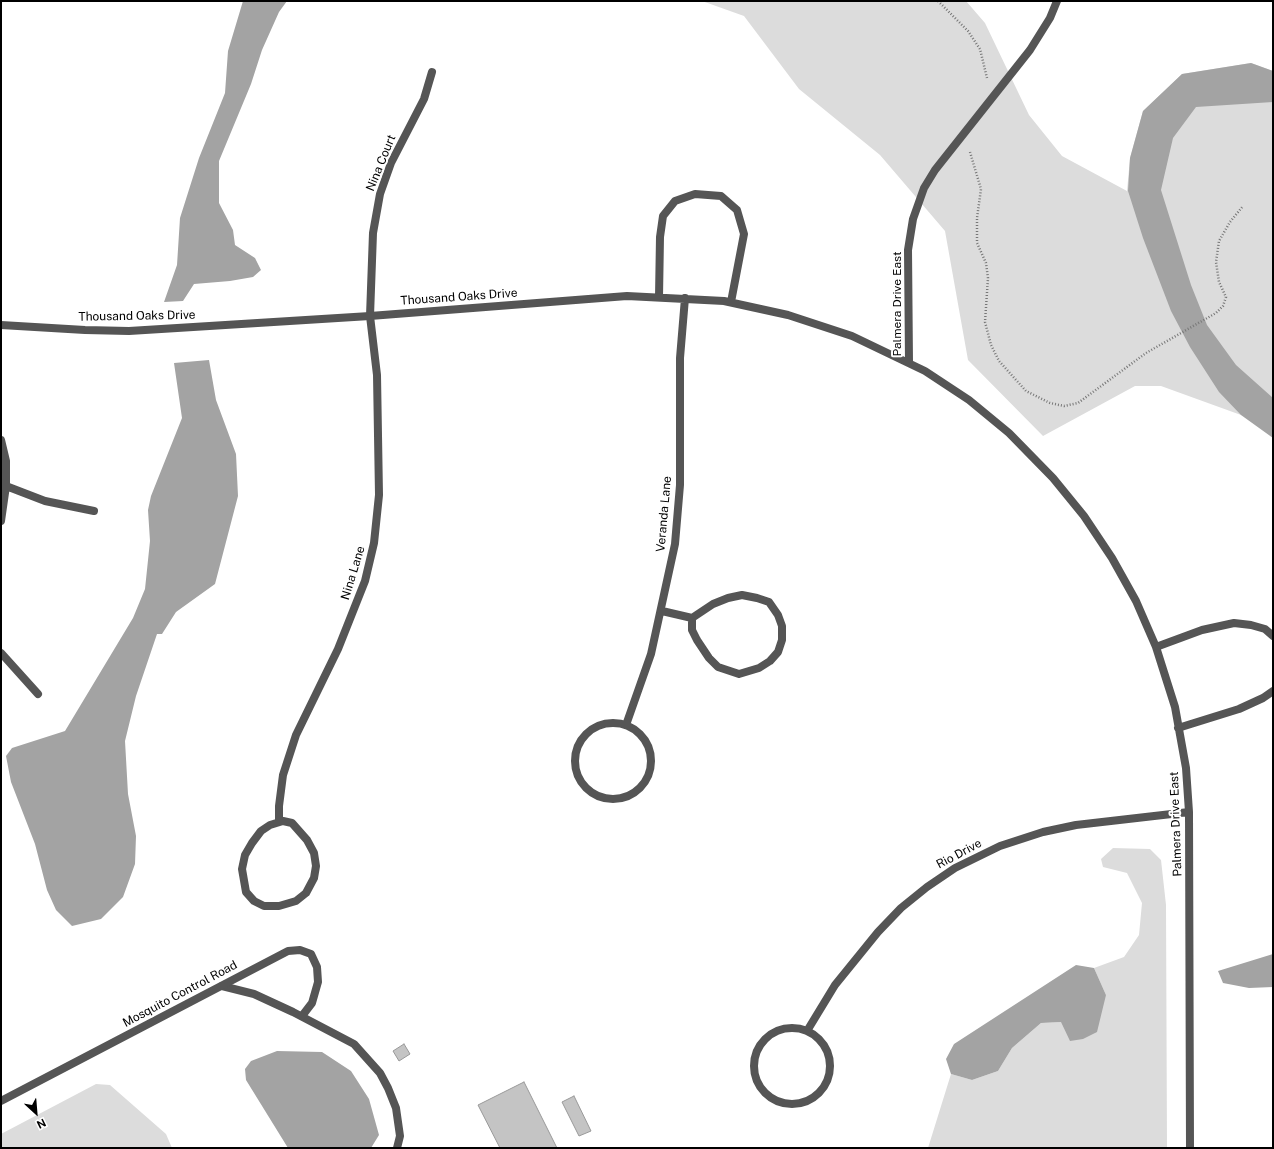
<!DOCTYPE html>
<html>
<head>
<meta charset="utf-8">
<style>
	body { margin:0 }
	#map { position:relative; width:1274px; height:1149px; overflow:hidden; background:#fff; font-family:"Public Sans",sans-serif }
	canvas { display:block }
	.frame { position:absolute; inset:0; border:2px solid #000; pointer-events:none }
	.north { position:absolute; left:16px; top:1093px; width:40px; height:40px; -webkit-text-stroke:3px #fff; paint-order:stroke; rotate:154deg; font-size:11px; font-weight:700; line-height:16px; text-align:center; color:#000 }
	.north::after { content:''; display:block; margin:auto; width:14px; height:18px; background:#000; clip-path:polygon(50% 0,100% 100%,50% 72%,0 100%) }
</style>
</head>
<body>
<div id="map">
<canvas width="1274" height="1149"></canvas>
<div class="frame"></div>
<div class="north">N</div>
</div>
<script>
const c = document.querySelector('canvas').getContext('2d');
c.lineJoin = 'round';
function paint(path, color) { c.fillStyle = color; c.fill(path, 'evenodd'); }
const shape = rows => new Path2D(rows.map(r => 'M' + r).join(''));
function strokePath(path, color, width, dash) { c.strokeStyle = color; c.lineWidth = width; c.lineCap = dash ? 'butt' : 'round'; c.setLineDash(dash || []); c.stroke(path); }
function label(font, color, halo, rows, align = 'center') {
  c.font = font + ' "Public Sans",sans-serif'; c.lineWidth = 4; c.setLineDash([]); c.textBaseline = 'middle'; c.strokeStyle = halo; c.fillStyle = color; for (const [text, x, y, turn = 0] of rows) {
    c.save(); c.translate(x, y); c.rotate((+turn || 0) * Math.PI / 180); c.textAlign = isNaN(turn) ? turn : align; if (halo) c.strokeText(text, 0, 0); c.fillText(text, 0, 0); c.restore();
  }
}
const green = shape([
	[702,1,966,1,985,23,1029,115,1062,156,1127,191,1130,158,1143,111,1182,74,1251,63,1273,71,1273,421,1241,415,1161,386,1135,386,1043,436,968,360,945,231,880,155,799,89,744,16],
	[1113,848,1150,849,1161,860,1166,905,1167,1148,928,1148,951,1074,972,1080,998,1071,1012,1048,1041,1023,1061,1022,1106,995,1094,968,1124,957,1139,935,1142,903,1127,873,1103,867,1101,859],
	[96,1084,110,1085,166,1134,172,1148,1,1148,1,1134]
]);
const water = shape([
	[243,1,287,1,279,12,262,50,251,84,219,161,219,203,233,230,235,245,255,258,261,270,253,277,230,281,194,284,183,301,164,302,177,265,180,218,199,158,225,93,228,51],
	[1251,63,1273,71,1273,102,1196,107,1173,138,1161,190,1191,285,1207,325,1236,365,1273,398,1273,438,1241,415,1219,392,1190,347,1171,311,1143,238,1128,191,1130,158,1143,111,1182,74],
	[209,360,216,400,236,454,238,496,215,584,176,612,162,634,157,634,136,696,125,741,128,794,136,836,135,864,123,897,101,919,72,926,56,910,47,890,35,844,11,782,6,756,12,748,65,731,133,618,145,589,150,541,148,510,151,496,182,418,174,363],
	[1273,954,1273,987,1249,988,1223,983,1218,971],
	[1076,965,1094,968,1106,995,1097,1032,1083,1039,1070,1041,1061,1022,1041,1023,1012,1048,998,1071,972,1080,951,1074,946,1059,954,1044],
	[277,1051,322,1052,351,1071,369,1099,379,1135,371,1148,288,1148,246,1080,245,1069,251,1061]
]);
const building = shape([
	[404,1044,410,1054,399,1061,393,1051,404,1044],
	[524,1082,557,1148,500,1148,478,1105,524,1082],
	[574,1096,591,1131,579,1136,562,1102,574,1096]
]);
const path = shape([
	[938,1,968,31,980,49,987,78],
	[970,152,981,189,977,218,977,243,986,263,988,278,985,322,991,345,999,361,1026,391,1050,403,1064,406,1078,403,1146,353,1216,313,1223,306,1226,297,1219,282,1216,262,1219,241,1230,222,1243,206]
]);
const service = shape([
	[222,986,254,994,293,1012,354,1044,380,1073,388,1088,396,1108,400,1136,397,1148]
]);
const minor = shape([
	[659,297,660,237,663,216,675,201,695,194,721,196,737,210,744,234,731,302],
	[1,325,85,330,129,331,370,316,627,296,724,301,788,315,852,336,925,371,969,400,1009,433,1053,478,1084,516,1112,558,1136,601,1156,647,1175,707,1186,768,1189,812,1190,1148],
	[909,362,908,250,913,219,924,188,935,170,1030,50,1050,18,1057,1],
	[1,440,6,461,6,486,1,521],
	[6,486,45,501,94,511],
	[742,595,757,598,769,602,778,615,782,626,782,640,778,652,770,661,759,668,739,674,718,667,709,658,697,640,692,630,692,618,713,604,728,598,742,595],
	[662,611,692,618],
	[1156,647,1202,630,1234,623,1251,625,1265,629,1273,636],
	[1,653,38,694],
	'575 761a38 38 0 1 1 76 0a38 38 0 1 1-76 0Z',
	[626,725,651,654,675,544,680,485,680,358,685,298],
	[1178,728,1239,709,1263,698,1273,691],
	[283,821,292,823,307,840,314,853,316,866,314,878,306,893,296,901,279,906,264,906,254,901,246,892,242,869,245,855,252,843,261,831,270,825,283,821],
	[279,822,279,806,283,775,296,735,338,649,365,581,374,543,379,495,377,375,370,316,373,233,380,194,391,163,424,99,432,72],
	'754 1066a38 38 0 1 1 76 0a38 38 0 1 1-76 0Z',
	[807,1031,835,985,878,932,901,908,927,887,955,868,1000,846,1043,832,1076,825,1189,812],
	[1,1101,288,951,300,950,311,954,317,967,318,982,312,1003,302,1016]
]);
const streetNames = [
	["Nina Court",381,163,-68],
	["Thousand Oaks Drive",459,297,-4],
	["Palmera Drive East",897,304,-90],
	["Thousand Oaks Drive",137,316,-1],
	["Veranda Lane",664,514,-85],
	["Nina Lane",353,573,-73],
	["Palmera Drive East",1176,824,-92],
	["Rio Drive",959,854,-28],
	["Mosquito Control Road",180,994,-28]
];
paint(green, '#dcdcdc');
paint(water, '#a3a3a3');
paint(building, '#c4c4c4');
strokePath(building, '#999', 1);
strokePath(path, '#777', 2.5, [1, 2]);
strokePath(service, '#555', 8);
strokePath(minor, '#555', 8);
label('12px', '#000', '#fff', streetNames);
</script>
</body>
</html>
